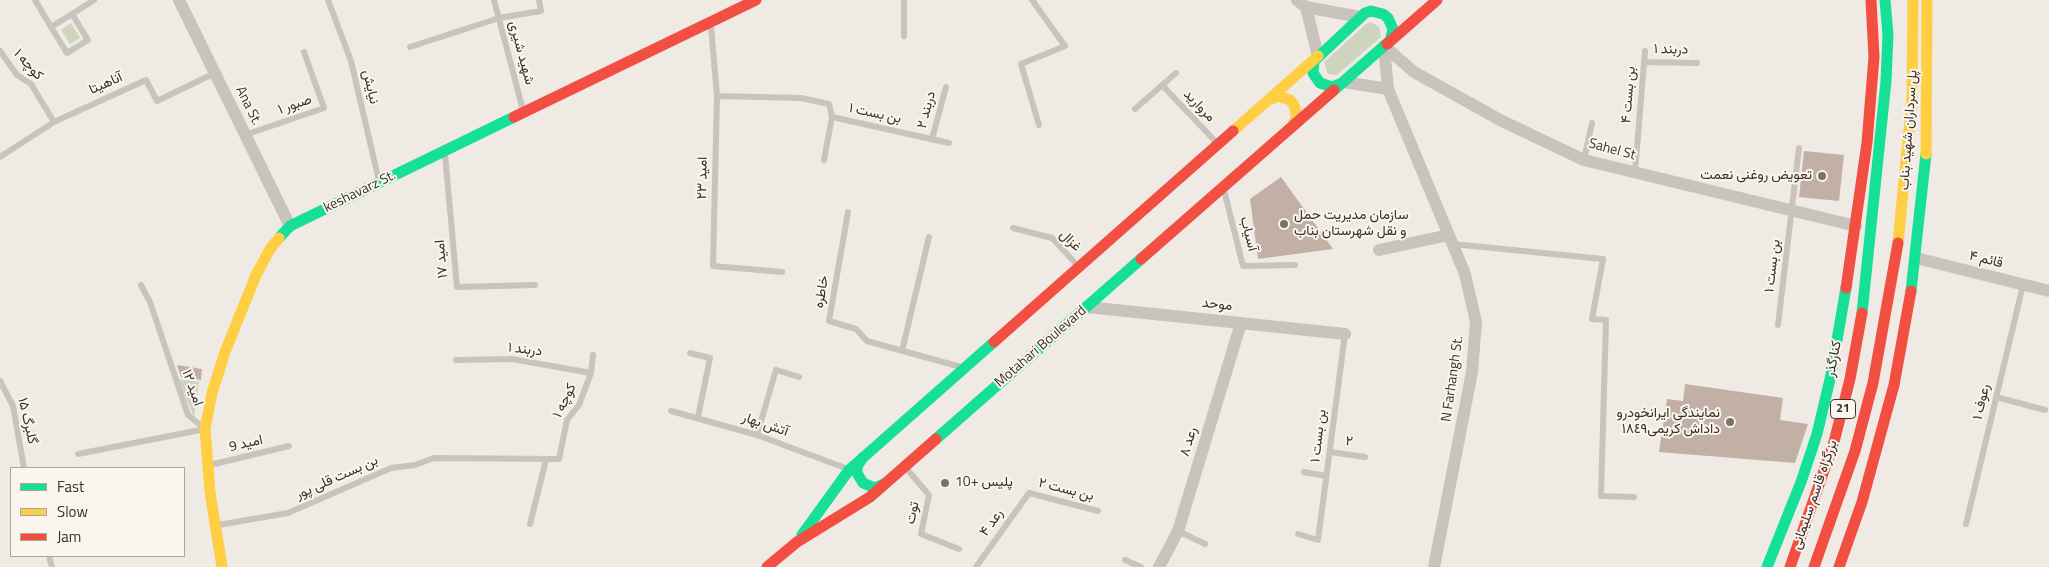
<!DOCTYPE html>
<html>
<head>
<meta charset="utf-8">
<style>
	body { margin:0 }
	#map { position:relative; width:2049px; height:567px; overflow:hidden; background:#efeae4; font-family:"Titillium Web",sans-serif }
	canvas { display:block }
	.legend { position:absolute; left:10px; top:467px; width:175px; height:90px; box-sizing:border-box; background:#faf5ed; border:1px solid #ada69f; margin:0; padding:6px 9px; list-style:none; font-size:15px; color:#3a302b }
	.legend li { display:flex; align-items:center; gap:10px; height:25px }
	.legend b { width:25px; border:1px solid #ada69f }
</style>
</head>
<body>
<div id="map">
<canvas width="2049" height="567"></canvas>
<ul class="legend">
<li><b style="height:6px;background:#16e098"></b>Fast</li>
<li><b style="height:6px;background:#ffcf43"></b>Slow</li>
<li><b style="height:6px;background:#f24e42"></b>Jam</li>
</ul>
</div>
<script>
const c = document.querySelector('canvas').getContext('2d');
c.lineJoin = 'round';
function paint(path, color) { c.fillStyle = color; c.fill(path, 'evenodd'); }
const shape = rows => new Path2D(rows.map(r => 'M' + r).join(''));
function strokePath(path, color, width, dash) { c.strokeStyle = color; c.lineWidth = width; c.lineCap = dash ? 'butt' : 'round'; c.setLineDash(dash || []); c.stroke(path); }
function label(font, color, halo, rows, align = 'center') {
  c.font = font + ' "Titillium Web",Vazirmatn,sans-serif'; c.lineWidth = 4; c.setLineDash([]); c.textBaseline = 'middle'; c.strokeStyle = halo; c.fillStyle = color; for (const [text, x, y, turn = 0] of rows) {
    c.save(); c.translate(x, y); c.rotate((+turn || 0) * Math.PI / 180); c.textAlign = isNaN(turn) ? turn : align; if (halo) c.strokeText(text, 0, 0); c.fillText(text, 0, 0); c.restore();
  }
}
const green = shape([
	[1371,22,1379,27,1381,37,1337,75,1328,74,1324,62,1366,24],
	[71,23,80,38,70,44,61,30],
	[178,379,199,382,194,417]
]);
const building = shape([
	[1804,151,1844,155,1839,201,1799,197],
	[1281,177,1333,249,1258,259,1250,199],
	[177,365,202,369,201,380,181,377],
	[1685,384,1783,398,1780,420,1808,424,1795,463,1659,452,1667,399,1683,401]
]);
const lane = shape([
	[35,0,51,27],
	[328,0,351,61,379,181],
	[494,0,523,110],
	[1032,0,1065,46,1021,64,1039,125],
	[72,14,88,40,67,53,51,27,72,14],
	[72,14,94,0],
	[711,26,717,96,713,266,782,272],
	[904,36,904,0],
	[410,47,499,18,541,11,539,0],
	[0,51,17,75,31,84,54,122],
	[1644,62,1697,63],
	[1162,85,1217,143],
	[717,96,801,98,829,104,832,117,949,143],
	[1135,109,1176,73],
	[245,135,324,108,304,52],
	[932,139,946,87],
	[445,154,457,287,535,285],
	[0,157,54,122,146,80,157,101,215,73],
	[824,160,832,117],
	[1584,160,1592,123],
	[1635,172,1645,51],
	[1224,190,1243,266,1295,265],
	[848,212,829,321,856,329,867,341,961,367],
	[1013,228,1052,238,1078,266],
	[1453,244,1603,259,1592,319,1606,320,1601,496,1634,497],
	[1778,325,1799,148],
	[902,351,929,237],
	[690,353,710,358,698,417],
	[456,360,512,359,591,373],
	[0,381,13,406,24,468],
	[1996,397,2045,410],
	[671,411,757,435,848,469],
	[757,435,776,370,799,377],
	[1330,452,1365,457],
	[78,454,205,429,188,415,150,302,141,285],
	[210,465,289,446],
	[906,468,929,495,921,534,959,549],
	[1304,472,1326,476],
	[530,524,546,460],
	[1966,524,2023,285],
	[218,525,288,513,391,468,415,465,434,458,559,459,567,420,579,405,591,373,593,355],
	[1178,531,1205,544],
	[1298,534,1318,540,1345,334],
	[49,556,52,567],
	[1125,560,1141,567],
	[976,567,1029,493,1098,511]
]);
const street = shape([
	[179,0,290,226],
	[1297,0,1306,7,1360,17],
	[1306,7,1318,56],
	[1384,46,1388,89,1465,274,1476,322,1472,372,1434,567],
	[1384,46,1414,72,1502,121,1584,160,1856,226],
	[1344,82,1388,89],
	[1379,250,1449,235],
	[1916,258,2049,291],
	[1087,307,1345,334],
	[1159,567,1178,531,1241,323]
]);
const fast = shape([
	[1334,90,1384,46,1390,41,1393,29,1388,18,1383,14,1371,11,1365,13,1314,61,1313,73,1320,83,1332,87,1344,82],
	[279,238,290,226,514,117],
	[1911,291,1926,154],
	[1862,313,1886,81,1888,35,1885,0],
	[936,439,1141,259],
	[863,457,857,467,857,473,863,483,875,488,886,483],
	[802,535,849,470,994,342],
	[1767,567,1801,482,1817,434,1831,375,1846,288]
]);
const slow = shape([
	[1267,101,1278,96,1290,100,1294,105,1297,117,1291,128],
	[1233,131,1318,56],
	[1926,154,1927,0],
	[1898,243,1912,99,1913,0],
	[222,567,210,492,205,429,212,393,225,352,256,275,270,249,279,238]
]);
const jam = shape([
	[1387,44,1437,0],
	[514,117,756,0],
	[1867,143,1874,57,1871,0],
	[1141,259,1334,90],
	[1846,288,1867,143],
	[994,342,1233,131],
	[767,567,797,542,870,497,936,439],
	[1790,567,1834,442,1850,379,1862,313],
	[1814,567,1855,451,1873,383,1898,243],
	[1839,567,1862,502,1894,385,1911,291]
]);
const markers = [
	[1822,176,5,"#79716c"],
	[1284,224,5,"#79716c"],
	[1730,422,5,"#79716c"],
	[945,483,5,"#79716c"]
];
const shields = [
	[1843,409,25]
];
const shieldNames = [
	["21",1843,409]
];
const streetNames = [
	["دربند ۱",1671,50,1],
	["شهید شیری",521,53,75],
	["کوچه ۱",28,65,48],
	["آناهیتا",106,84,-24],
	["نیایش",370,87,77],
	["بن بست ۴",1629,95,-85],
	["صبور ۱",295,105,-19],
	["Ana St.",248,106,64],
	["مروارید",1199,106,46],
	["دربند ۲",927,110,-75],
	["بن بست ۱",875,114,12],
	["پل سرداران شهید بناب",1909,130,-86],
	["Sahel St",1612,150,15],
	["امید ۲۳",703,178,-89],
	["keshavarz St.",360,192,-26],
	["آسیاب",1248,234,76],
	["غزال",1070,241,44],
	["امید ۱۷",442,259,-95],
	["قائم ۴",1986,260,14],
	["بن بست ۱",1773,266,-83],
	["خاطره",822,292,-80],
	["موحد",1217,305,6],
	["Motahari Boulevard",1041,347,-41],
	["دربند ۱",525,350,7],
	["کنارگذر",1834,359,-79],
	["N Farhangh St.",1453,379,-82],
	["امید ۱۲",192,388,70],
	["کوچه ۱",565,401,-64],
	["رعوف ۱",1982,402,-77],
	["گلبرگ ۱۵",27,421,77],
	["آتش بهار",765,425,19],
	["بن بست ۱",1319,436,-83],
	["رعد ۸",1189,442,-73],
	["۲",1349,442,7],
	["امید 9",246,444,-13],
	["بن بست قلی پور",337,478,-24],
	["بن بست ۲",1066,490,14],
	["بزرگراه قاسم سلیمانی",1815,495,-71],
	["توت",913,513,-78],
	["رعد ۴",992,523,-55]
];
const poiNames = [
	["تعویض روغنی نعمت",1812,176],
	["سازمان مدیریت حمل",1294,216,"left"],
	["و نقل شهرستان بناب",1294,232,"left"],
	["نمایندگی ایرانخودرو",1720,414],
	["داداش کریمی١٨٤٩",1720,430],
	["پلیس +10",955,483,"left"]
];
paint(green, '#cfd4bf');
paint(building, '#c2b0a6');
strokePath(lane, '#c9c3bd', 6);
strokePath(street, '#c9c3bd', 12);
strokePath(fast, '#16e098', 11);
strokePath(slow, '#ffcf43', 11);
strokePath(jam, '#f24e42', 11);
for (const [x, y, r, color] of markers) { const dot = new Path2D(); dot.arc(x, y, r, 0, 2 * Math.PI); c.fillStyle = color; c.fill(dot); strokePath(dot, '#faf5ed', 2); }
for (const [x, y, w] of shields) { const box = new Path2D(); box.roundRect(x - w / 2, y - 9.5, w, 19, 4); c.fillStyle = '#faf5ed'; c.fill(box); strokePath(box, '#3a302b', 1); }
label('bold 12px', '#3a302b', null, shieldNames);
label('14px', '#3a302b', '#faf5ed', streetNames);
label('14px', '#3a302b', '#faf5ed', poiNames, 'right');
</script>
</body>
</html>
